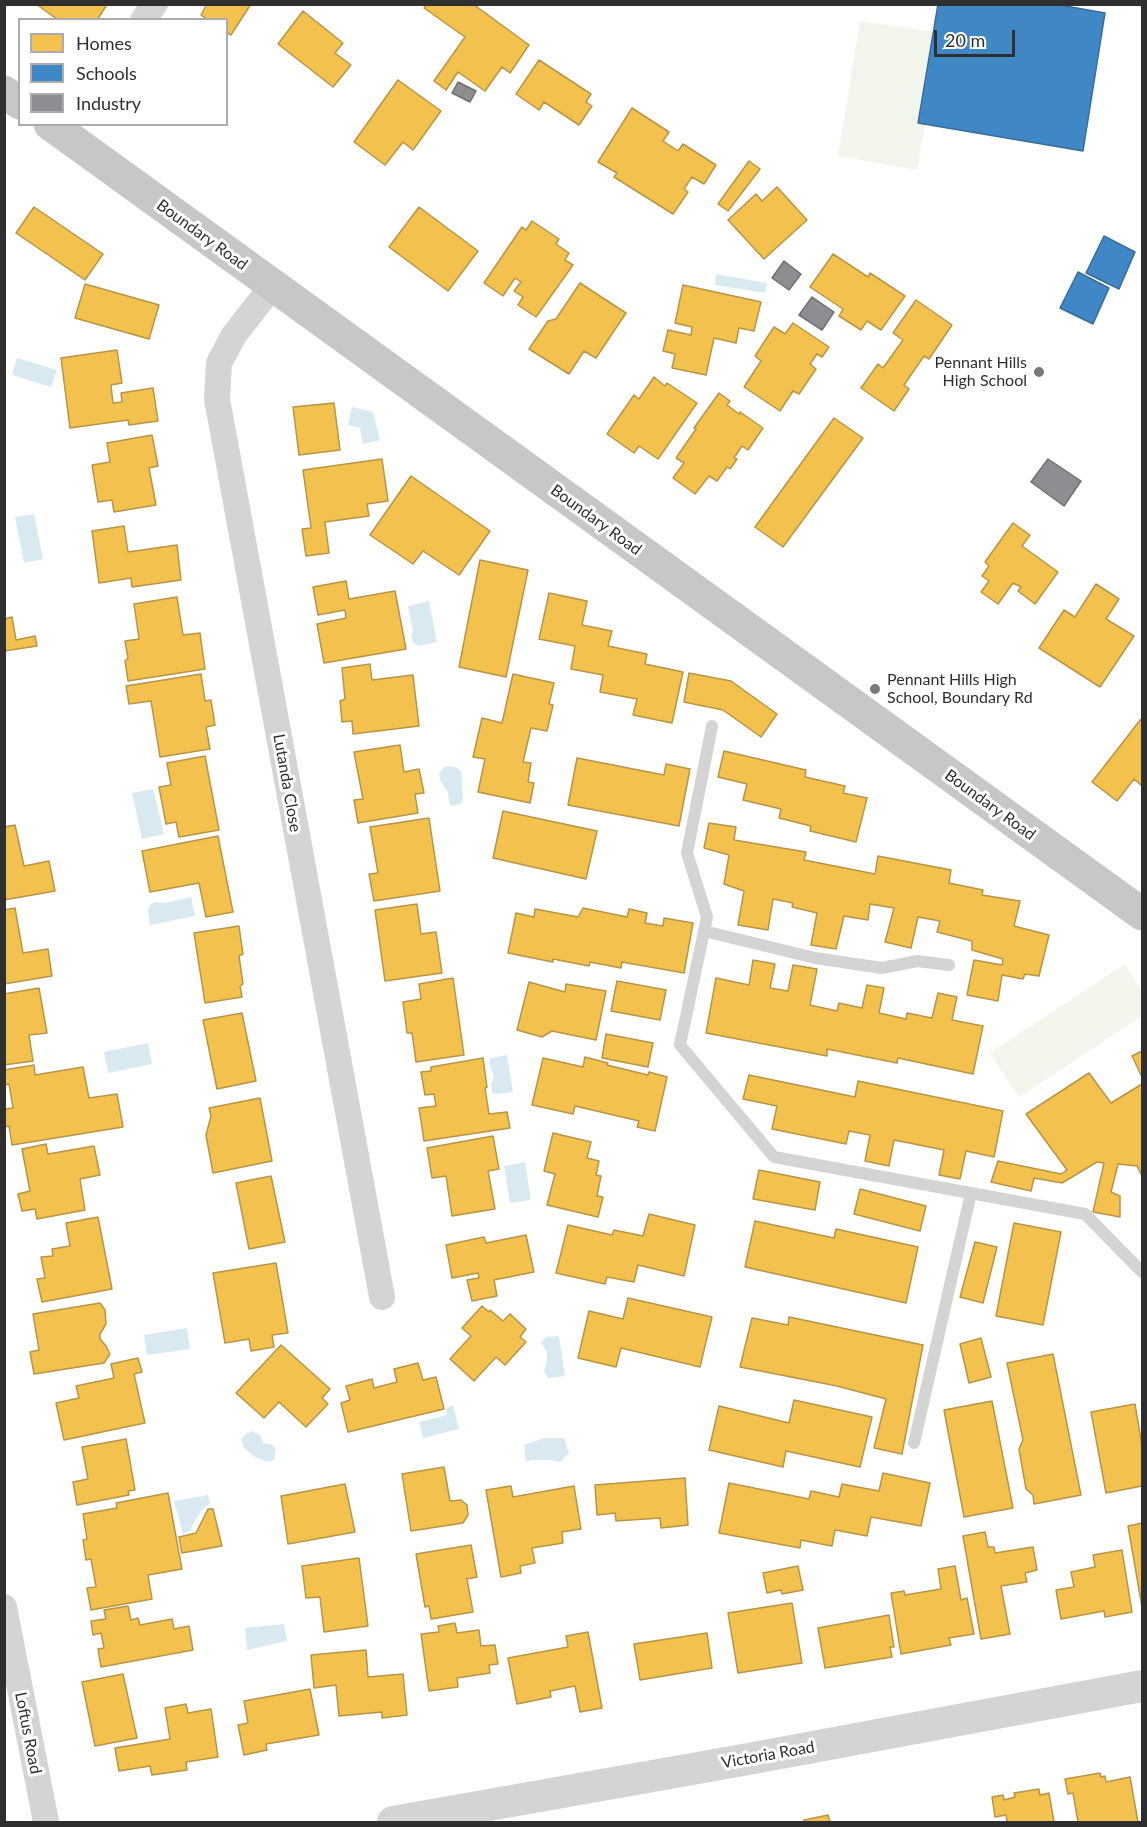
<!DOCTYPE html>
<html>
<head>
<meta charset="utf-8">
<style>
	body { margin:0 }
	#map { position:relative; width:1147px; height:1827px; overflow:hidden; background:#fff; font-family:Lato,sans-serif }
	canvas { display:block }
	.frame { position:absolute; inset:0; border:6px solid #2f2f2f; pointer-events:none }
	.legend { position:absolute; left:18px; top:18px; width:210px; height:108px; box-sizing:border-box; background:#fff; border:2px solid #acacac; margin:0; padding:8px 10px; list-style:none; font-size:18px; color:#2f2f2f }
	.legend li { display:flex; align-items:center; gap:12px; height:30px }
	.legend b { width:30px; border:2px solid #acacac }
	.scale { position:absolute; left:934px; top:30px; width:81px; height:27px; box-sizing:border-box; border:3px solid #2f2f2f; border-top:0; padding-left:8px; font-size:18px; line-height:21px; white-space:nowrap; color:#2f2f2f; -webkit-text-stroke:4px #fff; paint-order:stroke }
</style>
</head>
<body>
<div id="map">
<canvas width="1147" height="1827"></canvas>
<div class="frame"></div>
<ul class="legend">
<li><b style="height:16px;background:#f2c14e"></b>Homes</li>
<li><b style="height:16px;background:#3f88c5"></b>Schools</li>
<li><b style="height:16px;background:#8d8d92"></b>Industry</li>
</ul>
<div class="scale">20 m</div>
</div>
<script>
const c = document.querySelector('canvas').getContext('2d');
c.lineJoin = 'round';
function paint(path, color) { c.fillStyle = color; c.fill(path, 'evenodd'); }
const shape = rows => new Path2D(rows.map(r => 'M' + r).join(''));
function strokePath(path, color, width, dash) { c.strokeStyle = color; c.lineWidth = width; c.lineCap = dash ? 'butt' : 'round'; c.setLineDash(dash || []); c.stroke(path); }
function label(font, color, halo, rows, align = 'center') {
  c.font = font + ' Lato,sans-serif'; c.lineWidth = 6; c.setLineDash([]); c.textBaseline = 'middle'; c.strokeStyle = halo; c.fillStyle = color; for (const [text, x, y, turn = 0] of rows) {
    c.save(); c.translate(x, y); c.rotate((+turn || 0) * Math.PI / 180); c.textAlign = isNaN(turn) ? turn : align; if (halo) c.strokeText(text, 0, 0); c.fillText(text, 0, 0); c.restore();
  }
}
const green = shape([
	[860,21,933,32,918,123,925,124,917,170,838,156],
	[1125,964,1142,991,1142,1016,1019,1097,990,1053]
]);
const water = shape([
	[716,274,767,283,765,293,715,285],
	[17,358,57,370,51,387,12,375],
	[352,407,373,412,380,440,363,444,360,428,348,425],
	[34,514,43,559,24,563,15,517],
	[429,601,437,642,418,646,413,642,411,636,413,632,408,606],
	[450,766,455,767,461,771,463,799,462,803,452,806,449,803,448,792,440,780,439,774,444,767],
	[153,789,164,834,142,839,132,793],
	[191,897,195,916,150,925,148,912,149,907,151,904,155,902,165,903],
	[148,1043,152,1064,108,1073,104,1052],
	[507,1055,513,1092,497,1094,492,1093,491,1084,494,1077,489,1063,491,1058],
	[525,1162,531,1200,510,1203,504,1166],
	[187,1328,190,1349,147,1355,144,1335],
	[559,1336,565,1376,548,1378,544,1371,547,1361,547,1352,541,1343,546,1337],
	[453,1405,459,1429,423,1438,419,1422,447,1415,446,1408],
	[252,1431,260,1435,263,1443,271,1444,276,1449,274,1460,269,1462,263,1460,255,1457,244,1448,241,1439,246,1434],
	[544,1438,564,1438,569,1453,560,1462,550,1460,532,1460,526,1462,524,1445],
	[208,1495,210,1503,201,1511,192,1526,191,1530,183,1534,174,1501],
	[284,1624,287,1641,247,1650,245,1628]
]);
const homes = shape([
	[36,4,104,4,106,6,97,20,58,20,36,4],
	[207,4,251,4,231,35,226,32,226,20,208,20,201,15,207,4],
	[426,4,473,4,529,45,510,73,502,67,485,91,458,72,446,90,434,81,465,37,424,8,426,4],
	[303,11,343,43,335,53,351,65,333,87,278,44,303,11],
	[539,60,591,94,586,102,592,106,579,125,544,102,539,110,516,94,539,60],
	[398,80,441,111,413,150,403,142,385,165,354,142,398,80],
	[632,108,669,132,663,141,678,151,683,144,716,165,704,184,692,177,684,189,688,192,673,214,614,177,617,173,598,162,632,108],
	[749,161,760,169,728,211,718,204,749,161],
	[777,187,807,220,764,259,728,220,756,194,762,201,777,187],
	[34,207,103,254,85,280,16,233,34,207],
	[419,207,478,251,448,291,389,247,419,207],
	[532,221,559,239,556,244,569,253,565,260,573,265,536,317,518,305,523,297,514,291,521,282,515,278,503,296,484,283,522,227,526,230,532,221],
	[833,254,868,277,870,273,905,296,881,330,867,321,861,330,839,316,843,309,810,287,833,254],
	[580,283,626,313,596,358,584,351,569,374,529,349,548,321,556,319,580,283],
	[85,284,159,305,149,339,75,318,85,284],
	[683,285,761,302,754,331,739,328,736,343,714,338,706,375,672,368,675,354,663,351,668,330,691,335,692,327,675,323,683,285],
	[916,300,952,325,929,359,924,356,904,385,909,389,894,411,861,388,878,364,883,368,903,340,893,333,916,300],
	[793,323,829,347,822,357,817,354,810,364,816,369,799,394,793,391,780,411,744,387,761,361,755,356,774,327,785,334,793,323],
	[117,350,122,383,111,385,113,403,122,402,121,393,153,388,158,421,129,425,128,420,70,428,61,358,117,350],
	[654,377,665,386,667,383,697,403,658,459,639,446,634,453,607,434,634,395,639,399,654,377],
	[719,393,730,401,727,405,739,414,740,412,763,428,748,450,742,446,734,458,737,459,730,469,727,467,717,481,709,476,695,494,673,478,684,463,676,458,696,429,694,428,719,393],
	[334,403,340,450,299,455,293,407,334,403],
	[834,418,863,438,783,547,755,527,834,418],
	[152,435,158,466,149,468,156,505,114,512,112,500,98,502,92,465,110,462,107,443,152,435],
	[382,459,388,501,367,504,369,516,325,522,329,553,306,556,302,529,311,528,303,470,382,459],
	[411,476,490,531,459,575,423,551,413,564,370,535,411,476],
	[1013,523,1030,535,1022,546,1058,572,1035,604,1018,591,1021,587,1013,583,998,604,981,592,989,581,982,576,989,566,985,562,1013,523],
	[124,526,128,552,177,545,181,580,132,587,131,578,99,583,92,531,124,526],
	[480,560,528,570,506,677,459,667,480,560],
	[346,581,349,599,395,591,406,649,324,663,317,624,346,618,345,610,318,615,313,587,346,581],
	[1096,584,1119,599,1106,619,1134,636,1100,687,1039,648,1064,610,1075,617,1096,584],
	[549,593,587,601,582,625,612,631,608,646,647,654,645,664,683,672,672,723,633,715,637,699,600,692,603,675,571,669,575,646,539,639,549,593],
	[177,597,183,635,200,633,205,669,128,681,125,661,128,658,125,641,139,639,134,604,177,597],
	[12,617,16,640,35,636,37,646,4,651,4,619,12,617],
	[370,664,372,680,413,675,419,726,353,734,352,721,342,722,340,701,345,699,342,668,370,664],
	[689,673,731,681,777,714,761,737,723,710,684,702,689,673],
	[201,674,205,701,211,700,215,725,206,727,210,749,160,757,151,701,129,704,126,686,201,674],
	[513,674,554,683,549,704,553,705,547,731,531,728,523,762,531,763,528,782,534,783,530,803,478,792,485,759,473,757,482,718,502,723,513,674],
	[1141,719,1142,721,1142,786,1134,779,1117,801,1092,782,1141,719],
	[400,745,404,772,419,769,424,793,415,794,418,813,358,823,354,800,363,799,354,752,400,745],
	[724,751,806,770,805,777,845,786,843,793,867,798,856,842,810,831,811,826,779,818,781,809,743,800,747,784,718,777,724,751],
	[205,756,219,830,179,837,176,822,166,824,159,787,171,785,167,763,205,756],
	[577,758,664,775,666,764,690,769,679,826,568,805,577,758],
	[503,811,597,831,586,879,493,858,503,811],
	[429,818,440,891,374,901,369,874,378,873,370,827,429,818],
	[709,823,736,827,734,840,806,852,804,860,875,874,878,856,951,870,949,883,983,890,982,895,1020,901,1014,926,1049,935,1039,976,1025,974,1023,979,1002,975,998,1001,967,995,974,960,1002,965,1003,959,972,950,972,941,937,932,940,921,918,917,911,948,885,942,894,908,870,904,868,920,844,916,836,949,811,945,817,913,792,907,793,903,773,899,768,930,738,925,744,891,724,884,729,855,704,848,709,823],
	[15,825,24,866,49,861,55,891,4,900,4,827,15,825],
	[218,836,233,912,206,917,199,883,150,892,142,851,218,836],
	[417,904,421,934,436,932,442,973,385,981,375,910,417,904],
	[15,908,23,953,48,949,52,976,4,984,4,910,15,908],
	[583,908,627,917,629,909,647,913,645,923,663,926,664,918,693,923,684,973,622,962,621,968,590,962,589,966,553,959,553,962,508,953,516,913,534,917,535,909,578,917,583,908],
	[239,926,243,954,239,956,243,984,240,986,242,997,205,1003,194,933,239,926],
	[753,960,775,964,770,988,788,991,793,965,817,969,810,1005,837,1011,839,1003,862,1008,867,985,884,988,879,1013,906,1019,907,1013,932,1018,938,993,957,997,952,1020,983,1026,973,1074,898,1058,897,1063,827,1049,827,1056,706,1033,716,978,749,985,753,960],
	[453,978,464,1055,416,1062,412,1033,407,1033,403,1002,421,999,419,984,453,978],
	[617,981,666,990,660,1020,611,1011,617,981],
	[529,982,565,992,566,984,606,991,596,1040,552,1031,542,1037,517,1030,529,982],
	[39,988,47,1033,29,1035,33,1061,4,1065,4,994,39,988],
	[242,1013,256,1081,217,1089,203,1020,242,1013],
	[606,1034,653,1043,648,1067,602,1058,606,1034],
	[1142,1051,1142,1077,1132,1056,1142,1051],
	[585,1057,608,1063,607,1065,648,1075,649,1072,667,1077,655,1131,637,1127,639,1121,575,1106,573,1114,532,1105,543,1058,583,1067,585,1057],
	[483,1058,487,1087,485,1088,489,1114,507,1112,510,1128,424,1141,419,1108,436,1106,434,1094,425,1095,421,1072,431,1071,431,1067,483,1058],
	[34,1065,35,1075,83,1067,89,1098,117,1094,123,1127,12,1145,9,1126,4,1127,4,1109,13,1108,9,1084,4,1085,4,1070,34,1065],
	[1089,1073,1111,1103,1142,1084,1142,1176,1137,1166,1118,1164,1111,1192,1120,1196,1120,1217,1093,1212,1104,1163,1097,1162,1062,1183,1034,1178,1031,1191,991,1182,998,1161,1061,1174,1067,1170,1026,1114,1089,1073],
	[749,1075,855,1097,858,1081,1003,1111,994,1157,966,1151,960,1179,939,1175,944,1150,894,1140,889,1166,865,1161,870,1135,849,1131,846,1144,772,1129,777,1106,743,1099,749,1075],
	[260,1098,272,1161,213,1173,206,1135,211,1116,209,1108,260,1098],
	[553,1133,591,1142,587,1158,599,1161,596,1175,601,1176,597,1196,603,1197,598,1217,547,1205,555,1174,544,1171,553,1133],
	[493,1136,499,1169,488,1171,495,1209,452,1216,446,1176,432,1178,427,1148,493,1136],
	[46,1144,48,1154,94,1146,100,1175,80,1179,85,1210,37,1219,35,1209,22,1211,18,1194,30,1191,22,1149,46,1144],
	[759,1170,820,1182,815,1210,753,1199,759,1170],
	[271,1176,285,1242,249,1249,236,1183,271,1176],
	[860,1189,926,1206,920,1231,854,1214,860,1189],
	[649,1214,695,1225,684,1276,638,1265,634,1282,607,1277,605,1284,556,1273,568,1225,612,1235,614,1230,643,1236,649,1214],
	[98,1217,112,1289,42,1302,37,1279,45,1278,41,1257,53,1256,52,1249,70,1246,66,1223,98,1217],
	[755,1221,834,1238,836,1229,918,1247,906,1303,745,1267,755,1221],
	[1014,1223,1061,1232,1043,1325,996,1316,1014,1223],
	[526,1235,534,1272,494,1280,497,1296,472,1301,467,1280,479,1278,478,1273,452,1278,446,1245,484,1237,486,1243,526,1235],
	[975,1242,997,1247,983,1303,960,1297,975,1242],
	[276,1263,288,1333,272,1335,274,1347,251,1351,249,1339,225,1343,213,1273,276,1263],
	[628,1298,712,1317,700,1367,621,1348,616,1367,578,1358,589,1311,623,1319,628,1298],
	[100,1303,105,1310,106,1324,100,1334,100,1339,106,1346,110,1354,104,1363,34,1374,30,1352,39,1350,33,1314,100,1303],
	[482,1306,489,1312,490,1310,503,1321,510,1314,526,1329,520,1337,526,1342,505,1365,496,1357,474,1381,450,1359,471,1336,462,1328,482,1306],
	[789,1317,923,1345,902,1454,874,1448,886,1399,837,1386,740,1367,752,1318,788,1325,789,1317],
	[981,1338,991,1377,969,1383,960,1344,981,1338],
	[281,1345,330,1389,322,1398,328,1404,306,1427,279,1402,264,1418,236,1393,281,1345],
	[1053,1354,1081,1495,1034,1504,1033,1495,1026,1489,1019,1449,1023,1440,1007,1363,1053,1354],
	[138,1358,142,1372,134,1374,145,1423,64,1440,56,1403,79,1398,76,1386,114,1378,111,1364,138,1358],
	[418,1363,423,1380,436,1377,444,1409,348,1432,341,1403,350,1400,346,1386,372,1379,374,1388,397,1382,394,1369,418,1363],
	[794,1400,872,1417,860,1467,786,1451,783,1467,709,1450,719,1406,789,1423,794,1400],
	[992,1401,1013,1508,964,1517,944,1410,992,1401],
	[1135,1404,1142,1446,1142,1486,1106,1493,1091,1412,1135,1404],
	[126,1439,135,1490,128,1491,129,1495,77,1505,73,1482,88,1479,82,1447,126,1439],
	[444,1467,450,1501,461,1500,467,1505,468,1515,463,1523,411,1531,402,1474,444,1467],
	[883,1473,930,1483,921,1526,871,1517,867,1536,835,1530,832,1546,801,1540,800,1548,719,1533,729,1483,809,1499,811,1491,839,1497,842,1484,879,1491,883,1473],
	[685,1478,688,1525,661,1528,660,1518,616,1521,615,1513,597,1515,595,1485,685,1478],
	[345,1484,355,1532,288,1544,281,1496,345,1484],
	[511,1486,513,1497,574,1486,581,1529,562,1532,563,1543,532,1548,535,1563,520,1566,521,1573,501,1577,486,1490,511,1486],
	[168,1493,182,1569,148,1575,152,1599,91,1610,87,1588,96,1587,91,1559,86,1560,83,1540,87,1539,83,1514,117,1508,116,1503,168,1493],
	[208,1509,213,1509,222,1546,182,1553,179,1537,196,1533,208,1509],
	[1142,1523,1142,1607,1128,1526,1142,1523],
	[985,1532,988,1547,994,1547,995,1553,1033,1547,1037,1570,1025,1573,1027,1582,1001,1586,1010,1634,981,1639,963,1536,985,1532],
	[471,1545,477,1577,467,1579,473,1612,431,1619,429,1606,425,1607,416,1554,471,1545],
	[1122,1550,1132,1612,1105,1617,1104,1611,1061,1619,1056,1590,1074,1587,1071,1572,1095,1567,1093,1555,1122,1550],
	[359,1558,368,1626,324,1632,320,1597,306,1598,302,1566,359,1558],
	[798,1566,803,1590,782,1594,781,1590,767,1593,763,1573,798,1566],
	[955,1566,961,1600,967,1598,974,1634,949,1638,951,1645,901,1654,891,1593,904,1591,905,1595,941,1589,938,1569,955,1566],
	[792,1603,802,1663,738,1673,728,1613,792,1603],
	[128,1606,131,1620,138,1618,140,1625,172,1619,174,1629,189,1626,193,1650,101,1667,98,1649,104,1648,101,1633,93,1635,91,1621,106,1619,104,1610,128,1606],
	[889,1615,894,1647,890,1647,892,1657,825,1668,818,1628,889,1615],
	[455,1623,457,1633,479,1630,481,1646,495,1645,498,1664,489,1665,490,1673,457,1678,458,1687,429,1691,421,1634,439,1632,438,1626,455,1623],
	[588,1632,602,1708,580,1712,575,1686,550,1691,551,1697,517,1704,508,1658,568,1647,566,1636,588,1632],
	[707,1633,712,1668,640,1680,634,1644,707,1633],
	[366,1650,368,1677,403,1674,407,1715,382,1718,382,1712,339,1716,336,1685,314,1688,311,1655,366,1650],
	[123,1674,137,1738,95,1746,82,1682,123,1674],
	[310,1689,319,1735,266,1744,267,1750,244,1755,238,1725,248,1723,244,1701,310,1689],
	[186,1704,188,1713,211,1709,218,1757,186,1762,187,1770,152,1775,150,1766,119,1771,115,1748,170,1739,165,1708,186,1704],
	[1100,1773,1101,1777,1105,1776,1106,1782,1130,1777,1138,1822,1078,1822,1073,1793,1068,1794,1065,1779,1100,1773],
	[1039,1789,1040,1795,1049,1793,1054,1822,1007,1822,1006,1815,995,1817,992,1797,1003,1795,1004,1800,1015,1797,1014,1793,1039,1789],
	[828,1815,830,1822,804,1822,804,1820,828,1815]
]);
const schools = shape([
	[938,4,1054,4,1105,13,1083,151,918,123,938,4],
	[1104,236,1135,252,1119,289,1086,273,1104,236],
	[1078,272,1109,288,1093,324,1060,308,1078,272]
]);
const industry = shape([
	[458,82,476,91,470,102,452,93,458,82],
	[784,261,801,274,789,290,772,278,784,261],
	[812,297,834,312,822,330,799,315,812,297],
	[1048,459,1081,481,1064,506,1031,482,1048,459]
]);
const service = shape([
	[712,726,687,853,707,917,680,1045,774,1157,1085,1214,1142,1272],
	[704,931,815,958,882,968,917,961,949,965],
	[914,1443,971,1193]
]);
const minor = shape([
	[143,20,155,4],
	[273,285,234,335,219,363,217,399,382,1297],
	[4,1607,46,1822]
]);
const tertiary = shape([
	[393,1822,743,1760,1142,1686]
]);
const primary = shape([
	[4,92,20,103],
	[50,124,1142,914]
]);
const markers = [
	[1039,372,6,"#787878"],
	[875,689,6,"#787878"]
];
const streetNames = [
	["Boundary Road",202,235,36],
	["Boundary Road",596,520,36],
	["Lutanda Close",287,783,80],
	["Boundary Road",990,805,36],
	["Loftus Road",28,1733,79],
	["Victoria Road",768,1755,-10]
];
const poiNames = [
	["Pennant Hills",1027,363],
	["High School",1027,381],
	["Pennant Hills High",887,680,"left"],
	["School, Boundary Rd",887,698,"left"]
];
paint(green, '#f1f5ec');
paint(water, '#d9e9f2');
paint(homes, '#f2c14e');
strokePath(homes, '#b89545', 1.5);
paint(schools, '#3f88c5');
strokePath(schools, '#3a6d98', 1.5);
paint(industry, '#8d8d92');
strokePath(industry, '#717174', 1.5);
strokePath(service, '#d4d4d4', 12);
strokePath(minor, '#d4d4d4', 26);
strokePath(tertiary, '#d4d4d4', 32);
strokePath(primary, '#c7c7c7', 33);
for (const [x, y, r, color] of markers) { const dot = new Path2D(); dot.arc(x, y, r, 0, 2 * Math.PI); c.fillStyle = color; c.fill(dot); strokePath(dot, '#fff', 2); }
label('16px', '#2f2f2f', '#fff', streetNames);
label('16px', '#2f2f2f', '#fff', poiNames, 'right');
</script>
</body>
</html>
